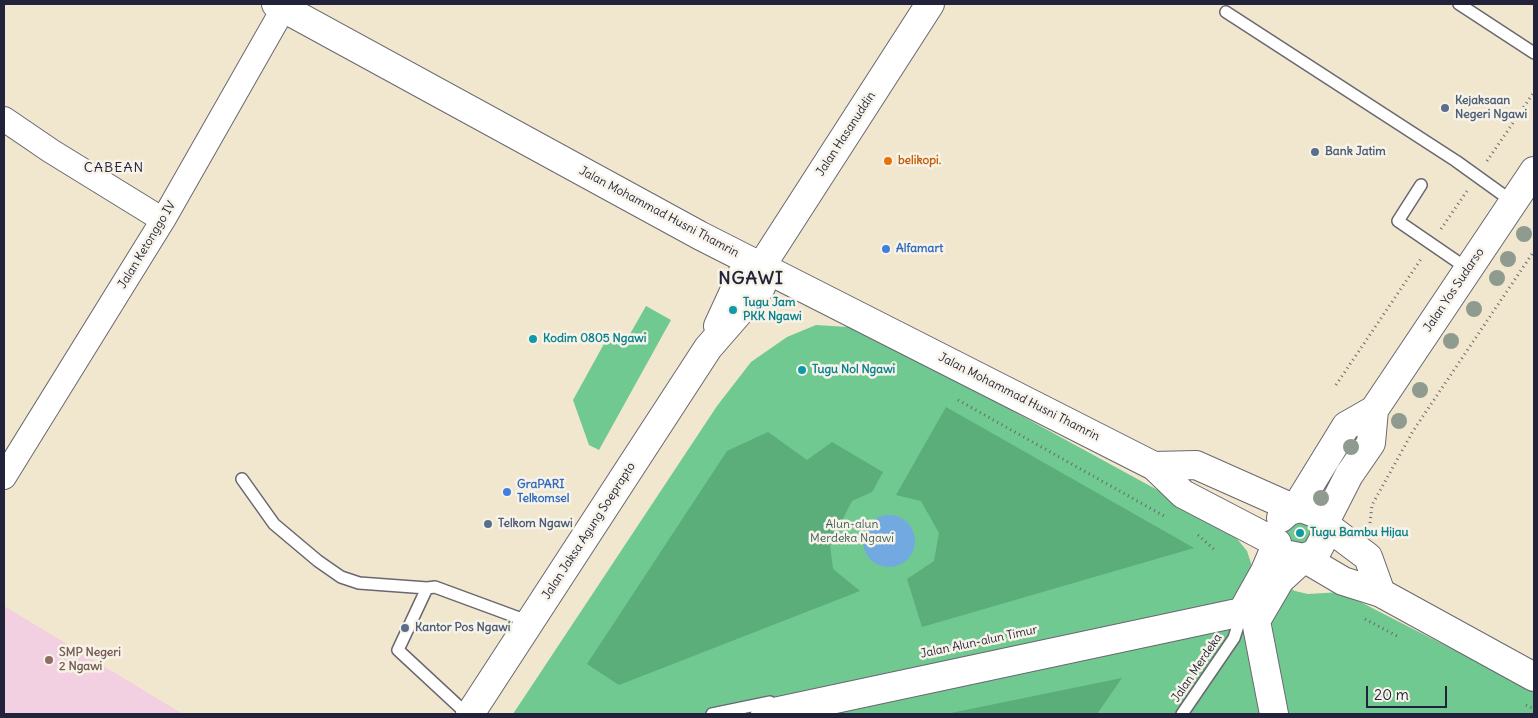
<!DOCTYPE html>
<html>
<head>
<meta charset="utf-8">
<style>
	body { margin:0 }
	#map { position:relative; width:1538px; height:718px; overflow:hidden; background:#f1e7cf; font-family:Delius,sans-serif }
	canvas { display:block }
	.frame { position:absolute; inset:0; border:5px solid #22223b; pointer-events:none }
	.scale { position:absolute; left:1366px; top:686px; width:81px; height:22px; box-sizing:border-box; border:2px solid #22223b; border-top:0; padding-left:6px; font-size:15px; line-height:18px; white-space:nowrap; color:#22223b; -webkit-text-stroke:4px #f7f3e8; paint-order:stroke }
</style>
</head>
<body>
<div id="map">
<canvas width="1538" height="718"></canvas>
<div class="frame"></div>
<div class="scale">20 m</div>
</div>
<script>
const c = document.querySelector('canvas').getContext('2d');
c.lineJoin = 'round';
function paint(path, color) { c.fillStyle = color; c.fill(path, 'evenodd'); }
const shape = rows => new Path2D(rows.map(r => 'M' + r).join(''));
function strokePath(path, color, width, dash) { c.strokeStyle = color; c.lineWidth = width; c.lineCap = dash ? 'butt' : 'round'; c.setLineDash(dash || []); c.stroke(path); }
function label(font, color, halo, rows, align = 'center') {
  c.font = font + ' Delius,sans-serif'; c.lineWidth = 5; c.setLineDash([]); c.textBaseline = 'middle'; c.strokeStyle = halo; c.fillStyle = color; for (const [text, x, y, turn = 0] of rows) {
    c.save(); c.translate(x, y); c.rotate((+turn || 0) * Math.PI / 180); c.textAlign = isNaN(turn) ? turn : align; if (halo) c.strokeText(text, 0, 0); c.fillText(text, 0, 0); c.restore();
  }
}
const built = shape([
	[4,606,183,714,4,714]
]);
const green = shape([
	[646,306,671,320,599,450,589,445,573,400,610,333,626,341],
	[816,325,848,327,879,338,1229,529,1247,551,1252,566,1295,591,1308,594,1341,592,1534,691,1534,714,513,714,717,406,751,362,787,337],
	[1306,517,1315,539,1297,549,1283,534,1284,528]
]);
const forest = shape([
	[946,407,1194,548,922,627,907,579,934,561,939,533,921,501,896,495],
	[768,432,807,460,832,442,883,472,872,492,852,501,830,544,833,569,860,591,619,685,587,664,727,451],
	[1122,678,1097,714,946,714]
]);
const water = shape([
	'863 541a26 26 0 1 1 52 0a26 26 0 1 1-52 0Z'
]);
const path = shape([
	[1487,161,1534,92],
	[1441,229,1467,191],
	[1336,385,1421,259],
	[958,400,1164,516],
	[1370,523,1372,505,1413,431,1534,251],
	[1198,535,1216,551],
	[1365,619,1397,636],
	[1526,705,1534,709]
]);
const lane = shape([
	[1459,4,1534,53],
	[1226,12,1456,161,1513,202],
	[1421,185,1398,221,1468,269],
	[242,479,274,524,318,561,341,577,359,583,427,588],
	[467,714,398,650,427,588,435,587,530,622],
	[712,714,770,702],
	[1182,714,1234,638,1242,613]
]);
const street = shape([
	[4,119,51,151,163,220],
	[4,477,163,220,286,4]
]);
const secondary = shape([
	[276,4,699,235,1154,466,1183,494,1277,543,1265,571,1242,612,765,714],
	[762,265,930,4],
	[718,326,742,274,748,266,762,265],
	[1154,466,1196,465,1295,509,1346,426,1374,410,1534,171],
	[1281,518,1289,511,1301,508,1317,514,1324,524,1368,557,1381,593],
	[1324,524,1349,475,1371,443,1374,410],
	[1289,555,1304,558,1316,553,1325,536,1324,524],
	[470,714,708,348,761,287,765,276,762,265],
	[1274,714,1256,621,1280,580,1304,558,1343,581,1381,593,1534,677]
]);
const trees = [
	[1524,234],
	[1508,259],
	[1497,278],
	[1474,309],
	[1451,341],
	[1420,390],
	[1399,421],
	[1351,447],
	[1321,498]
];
const markers = [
	[1445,108,5,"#5c6f8a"],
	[1315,152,5,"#5c6f8a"],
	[888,161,5,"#e8710a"],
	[886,249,5,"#3f7fe0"],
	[733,310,5,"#0f9aa8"],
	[533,339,5,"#0f9aa8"],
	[802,370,5,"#0f9aa8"],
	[507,492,5,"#3f7fe0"],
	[488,524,5,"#5c6f8a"],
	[1300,533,5,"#0f9aa8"],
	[405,628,5,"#5c6f8a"],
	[49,660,5,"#8d6e63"]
];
const serviceNames = [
	["Kejaksaan",1455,101],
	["Negeri Ngawi",1455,115],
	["Bank Jatim",1325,152],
	["Telkom Ngawi",498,524],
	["Kantor Pos Ngawi",415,628]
];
const streetNames = [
	["Jalan Hasanuddin",846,134,-57],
	["Jalan Mohammad Husni Thamrin",659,212,28],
	["Jalan Ketonggo IV",147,245,-59],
	["Jalan Yos Sudarso",1454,290,-56],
	["Jalan Mohammad Husni Thamrin",1019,397,27],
	["Jalan Jaksa Agung Soeprapto",589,531,-57],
	["Jalan Alun-alun Timur",979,642,-12],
	["Jalan Merdeka",1197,668,-56]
];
const foodNames = [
	["belikopi.",898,161]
];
const shopNames = [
	["Alfamart",896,249],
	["GraPARI",517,485],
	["Telkomsel",517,499]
];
const cultureNames = [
	["Tugu Jam",743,303],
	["PKK Ngawi",743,317],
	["Kodim 0805 Ngawi",543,339],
	["Tugu Nol Ngawi",812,370],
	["Tugu Bambu Hijau",1310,533]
];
const parkNames = [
	["Alun-alun",852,525],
	["Merdeka Ngawi",852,539]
];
const educationNames = [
	["SMP Negeri",59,653],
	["2 Ngawi",59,667]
];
const neighbourhoodNames = [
	["CABEAN",114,168]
];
const districtNames = [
	["NGAWI",751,279]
];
paint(built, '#f2cfe1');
paint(green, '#6fc990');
paint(forest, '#5bad7a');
paint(water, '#71a9e0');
strokePath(lane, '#6a676f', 14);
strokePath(street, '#6a676f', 26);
strokePath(secondary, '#6a676f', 30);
strokePath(path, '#6a676f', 3, [1, 4]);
strokePath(lane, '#fff', 11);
strokePath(street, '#fff', 24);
strokePath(secondary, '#fff', 28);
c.fillStyle = '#8e9b8e';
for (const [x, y] of trees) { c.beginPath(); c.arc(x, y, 8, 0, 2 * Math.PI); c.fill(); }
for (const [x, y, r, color] of markers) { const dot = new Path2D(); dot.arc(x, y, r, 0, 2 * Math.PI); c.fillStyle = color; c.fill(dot); strokePath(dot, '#f7f3e8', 2); }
label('bold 12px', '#4e5e75', '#f7f3e8', serviceNames, 'left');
label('12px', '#22223b', '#f7f3e8', streetNames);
label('bold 12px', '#c56008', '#f7f3e8', foodNames, 'left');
label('bold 12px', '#366cbe', '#f7f3e8', shopNames, 'left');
label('bold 12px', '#0d838f', '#f7f3e8', cultureNames, 'left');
label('12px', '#3d5c59', '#f7f3e8', parkNames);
label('bold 12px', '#785e54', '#f7f3e8', educationNames, 'left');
c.letterSpacing = '1px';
label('14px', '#22223b', '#f7f3e8', neighbourhoodNames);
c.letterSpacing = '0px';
c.letterSpacing = '1px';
label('bold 18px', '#22223b', '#f7f3e8', districtNames);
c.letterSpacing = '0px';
</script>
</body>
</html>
